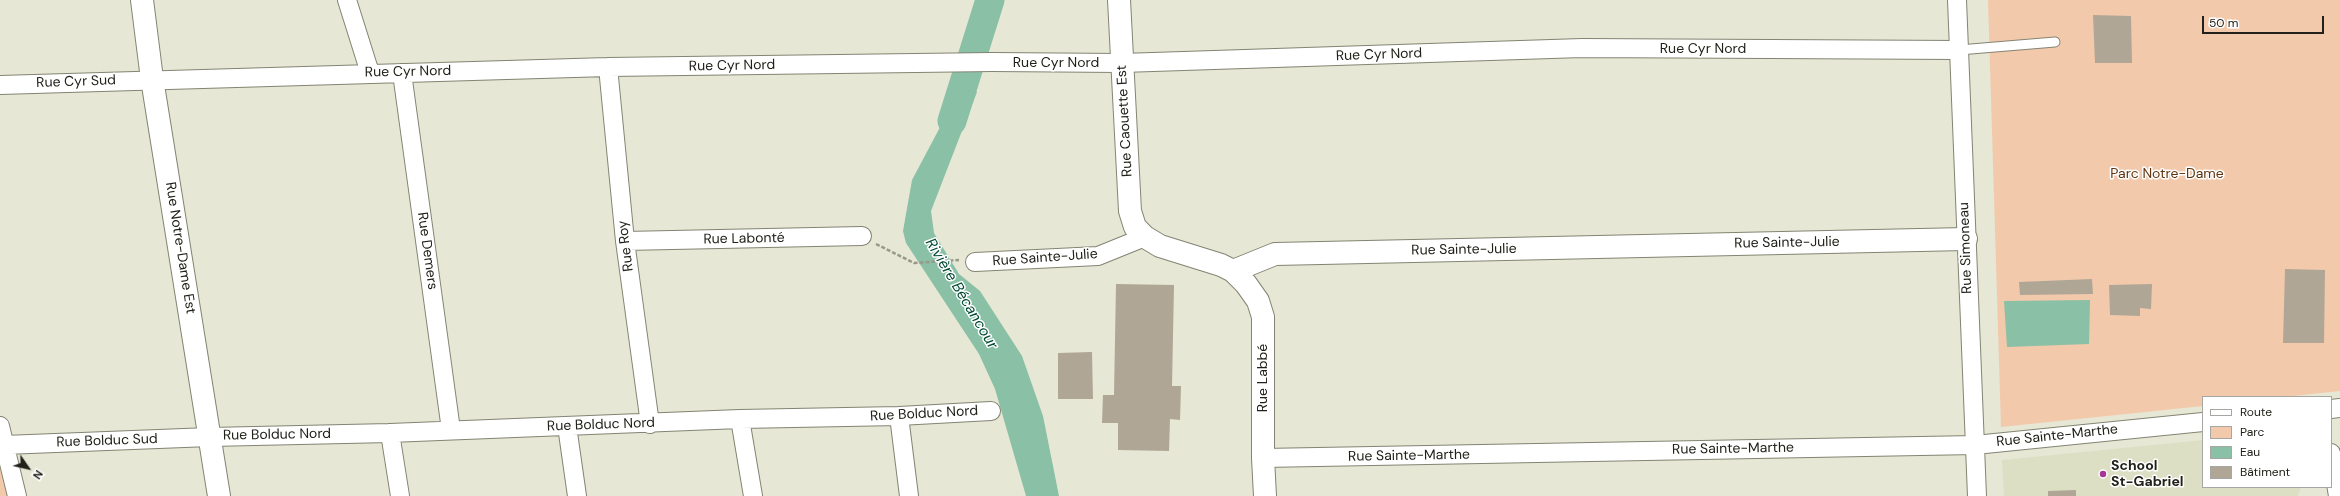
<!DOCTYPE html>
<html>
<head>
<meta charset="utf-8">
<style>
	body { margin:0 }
	#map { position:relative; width:2340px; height:496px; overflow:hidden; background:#e6e7d4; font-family:"DM Sans",sans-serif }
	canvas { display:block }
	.legend { position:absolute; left:2202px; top:396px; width:130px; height:92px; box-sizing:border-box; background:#fff; border:1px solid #a6a6a3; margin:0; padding:5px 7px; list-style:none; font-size:12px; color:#21211a }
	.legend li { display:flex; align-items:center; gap:8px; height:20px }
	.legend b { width:20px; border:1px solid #a6a6a3 }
	.north { position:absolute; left:8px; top:448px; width:40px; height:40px; -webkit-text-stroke:3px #fff; paint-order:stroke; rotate:124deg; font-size:11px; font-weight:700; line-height:16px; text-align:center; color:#21211a }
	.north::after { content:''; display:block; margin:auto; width:14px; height:18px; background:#21211a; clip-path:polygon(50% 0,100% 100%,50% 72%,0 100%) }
	.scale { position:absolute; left:2202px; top:16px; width:122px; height:18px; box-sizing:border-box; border:2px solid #21211a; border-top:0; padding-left:5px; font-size:12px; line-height:14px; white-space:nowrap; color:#21211a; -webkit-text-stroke:3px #fff; paint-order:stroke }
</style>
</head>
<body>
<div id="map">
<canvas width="2340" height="496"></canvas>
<ul class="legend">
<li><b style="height:5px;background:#fff"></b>Route</li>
<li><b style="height:11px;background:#f3c9ac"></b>Parc</li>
<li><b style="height:11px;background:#8ac0a6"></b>Eau</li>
<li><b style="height:11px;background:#afa696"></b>Bâtiment</li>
</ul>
<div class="north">N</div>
<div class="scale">50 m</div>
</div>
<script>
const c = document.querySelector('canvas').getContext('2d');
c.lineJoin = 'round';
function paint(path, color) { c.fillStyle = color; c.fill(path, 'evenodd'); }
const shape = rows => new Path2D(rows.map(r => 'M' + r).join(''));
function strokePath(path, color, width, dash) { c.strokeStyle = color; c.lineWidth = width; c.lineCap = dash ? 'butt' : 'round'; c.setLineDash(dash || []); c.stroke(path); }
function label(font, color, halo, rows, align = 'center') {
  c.font = font + ' "DM Sans",sans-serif'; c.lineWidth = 3; c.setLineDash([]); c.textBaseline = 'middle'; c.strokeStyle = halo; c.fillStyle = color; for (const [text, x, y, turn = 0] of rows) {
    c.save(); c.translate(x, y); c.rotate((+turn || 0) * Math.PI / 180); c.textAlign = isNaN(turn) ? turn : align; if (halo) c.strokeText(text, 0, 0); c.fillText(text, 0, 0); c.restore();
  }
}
const built = shape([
	[2203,440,2203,487,2301,487,2298,496,2004,496,2002,460]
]);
const green = shape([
	[1988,0,2340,0,2340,391,2284,397,2203,397,2203,406,2001,427],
	[0,466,7,496,0,496]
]);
const water = shape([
	[963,84,977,92,931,211,934,233,959,274,980,291,1022,356,1043,416,1059,496,1026,496,995,389,979,354,906,243,903,231,912,180],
	[2090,300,2089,344,2007,347,2004,301]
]);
const river = shape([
	[952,121,990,0]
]);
const building = shape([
	[2093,15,2131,16,2132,63,2095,63],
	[2285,269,2325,270,2324,343,2283,343],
	[2092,279,2093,294,2020,295,2019,282],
	[1116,284,1174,285,1172,386,1181,386,1180,420,1170,419,1169,451,1118,450,1118,423,1102,423,1103,395,1114,395],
	[2152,284,2151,309,2140,308,2140,316,2110,315,2109,285],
	[1092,352,1093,399,1058,399,1058,353],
	[2076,490,2076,496,2048,496,2048,491]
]);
const path = shape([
	[876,244,914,263,959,260]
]);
const lane = shape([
	[1959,50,2055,42]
]);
const street = shape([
	[347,0,370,73],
	[1957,0,1977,496],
	[608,67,625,241,650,424],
	[402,73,451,430],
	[0,85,608,67,992,62,1122,63,1582,48,1959,50],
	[625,241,862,236],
	[975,262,1098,256,1145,237],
	[2331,409,2340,408],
	[899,416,909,496],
	[740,419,753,496],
	[0,426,17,496],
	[567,426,577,496],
	[390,433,400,496],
	[4,445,210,437,390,433,740,419,899,416,991,411],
	[2331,453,2338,496],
	[1263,458,1975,445,2203,422]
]);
const secondary = shape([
	[142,0,152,79,219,496],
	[1119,0,1130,211,1135,227,1145,237,1160,246,1221,265,1233,271,1275,254,1966,239],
	[1233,271,1246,284,1258,301,1263,317,1263,458,1265,496]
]);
const markers = [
	[2103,474,4,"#a63693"]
];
const streetNames = [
	["Rue Cyr Nord",1703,49],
	["Rue Cyr Nord",1379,55,-2],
	["Rue Cyr Nord",1056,63],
	["Rue Cyr Nord",732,66,-1],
	["Rue Cyr Nord",408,72,-1],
	["Rue Cyr Sud",76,82,-2],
	["Rue Caouette Est",1125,121,-93],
	["Rue Labonté",744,239,-1],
	["Rue Sainte-Julie",1787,243,-1],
	["Rue Roy",626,246,-97],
	["Rue Notre-Dame Est",180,248,81],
	["Rue Simoneau",1966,248,-92],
	["Rue Sainte-Julie",1464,250,-1],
	["Rue Demers",427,251,82],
	["Rue Sainte-Julie",1045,258,-4],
	["Rue Labbé",1263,378,-90],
	["Rue Bolduc Nord",924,414,-3],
	["Rue Bolduc Nord",601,425,-2],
	["Rue Bolduc Nord",277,435,-1],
	["Rue Sainte-Marthe",2057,436,-6],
	["Rue Bolduc Sud",107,441,-2],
	["Rue Sainte-Marthe",1733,449,-1],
	["Rue Sainte-Marthe",1409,456,-1]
];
const parkNames = [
	["Parc Notre-Dame",2167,174]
];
const poiNames = [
	["School",2111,466],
	["St-Gabriel",2111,482]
];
const waterNames = [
	["Rivière Bécancour",961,294,59]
];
paint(built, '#dddfc4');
paint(green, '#f3c9ac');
paint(water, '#8ac0a6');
strokePath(river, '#8ac0a6', 29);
paint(building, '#afa696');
strokePath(lane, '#838473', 11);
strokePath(street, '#838473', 20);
strokePath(secondary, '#838473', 24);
strokePath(path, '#99998b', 2.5, [4, 2]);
strokePath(lane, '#fff', 9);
strokePath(street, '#fff', 18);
strokePath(secondary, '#fff', 22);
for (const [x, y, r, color] of markers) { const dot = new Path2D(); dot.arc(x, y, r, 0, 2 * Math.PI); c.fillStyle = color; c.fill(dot); strokePath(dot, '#fff', 1.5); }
label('14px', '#21211a', '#fff', streetNames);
label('14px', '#5f3410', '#fff', parkNames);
label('bold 14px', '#21211a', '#fff', poiNames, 'left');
label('italic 15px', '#004a32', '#fff', waterNames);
</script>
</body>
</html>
